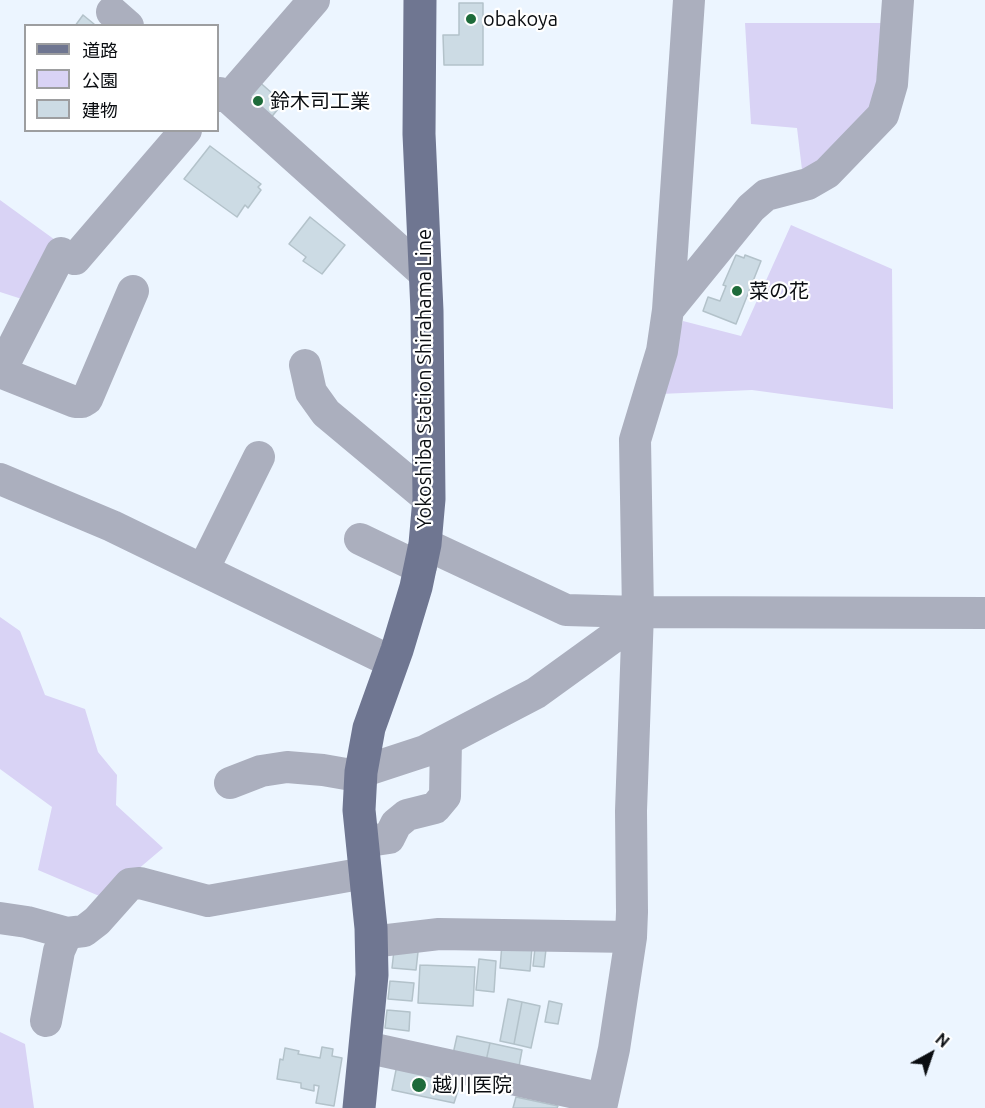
<!DOCTYPE html>
<html>
<head>
<meta charset="utf-8">
<style>
	body { margin:0 }
	#map { position:relative; width:985px; height:1108px; overflow:hidden; background:#ecf5ff; font-family:Ubuntu,"Noto Sans JP",sans-serif }
	canvas { display:block }
	.legend { position:absolute; left:24px; top:24px; width:195px; height:108px; box-sizing:border-box; background:#fff; border:2px solid #9d9ea0; margin:0; padding:8px 10px; list-style:none; font-size:18px; color:#0a0d11 }
	.legend li { display:flex; align-items:center; gap:12px; height:30px }
	.legend b { width:30px; border:2px solid #9d9ea0 }
	.north { position:absolute; left:901px; top:1024px; width:60px; height:60px; -webkit-text-stroke:4px #fff; paint-order:stroke; rotate:40deg; font-size:16px; font-weight:700; line-height:24px; text-align:center; color:#0a0d11 }
	.north::after { content:''; display:block; margin:auto; width:21px; height:27px; background:#0a0d11; clip-path:polygon(50% 0,100% 100%,50% 72%,0 100%) }
</style>
</head>
<body>
<div id="map">
<canvas width="985" height="1108"></canvas>
<ul class="legend">
<li><b style="height:8px;background:#6f7691"></b>道路</li>
<li><b style="height:16px;background:#d9d3f5"></b>公園</li>
<li><b style="height:16px;background:#ccdbe4"></b>建物</li>
</ul>
<div class="north">N</div>
</div>
<script>
const c = document.querySelector('canvas').getContext('2d');
c.lineJoin = 'round';
function paint(path, color) { c.fillStyle = color; c.fill(path, 'evenodd'); }
const shape = rows => new Path2D(rows.map(r => 'M' + r).join(''));
function strokePath(path, color, width, dash) { c.strokeStyle = color; c.lineWidth = width; c.lineCap = dash ? 'butt' : 'round'; c.setLineDash(dash || []); c.stroke(path); }
function label(font, color, halo, rows, align = 'center') {
  c.font = font + ' Ubuntu,"Noto Sans JP",sans-serif'; c.lineWidth = 4.5; c.setLineDash([]); c.textBaseline = 'middle'; c.strokeStyle = halo; c.fillStyle = color; for (const [text, x, y, turn = 0] of rows) {
    c.save(); c.translate(x, y); c.rotate((+turn || 0) * Math.PI / 180); c.textAlign = isNaN(turn) ? turn : align; if (halo) c.strokeText(text, 0, 0); c.fillText(text, 0, 0); c.restore();
  }
}
const green = shape([
	[745,23,881,23,875,103,803,178,797,128,751,124],
	[0,200,62,245,28,301,0,292],
	[791,225,892,269,893,409,752,390,660,394,683,321,741,336],
	[0,617,20,631,45,695,85,709,98,752,117,775,116,805,163,848,104,898,38,870,52,807,0,769],
	[0,1032,25,1044,34,1108,0,1108]
]);
const building = shape([
	[459,3,483,3,483,65,444,65,443,35,459,35,459,3],
	[83,15,94,24,93,26,75,26,83,15],
	[255,78,283,103,269,120,240,95,255,78],
	[210,146,261,184,258,187,261,190,248,208,245,205,237,217,184,179,210,146],
	[310,217,345,245,322,274,303,261,306,257,289,244,310,217],
	[736,255,744,258,745,255,761,261,736,324,703,311,708,297,720,301,726,286,723,285,736,255],
	[502,944,532,947,530,971,500,968,502,944],
	[535,948,546,949,544,967,533,966,535,948],
	[394,950,418,952,416,970,392,968,394,950],
	[479,959,496,961,494,992,476,990,479,959],
	[420,965,475,967,473,1006,418,1003,420,965],
	[390,981,414,983,412,1001,388,999,390,981],
	[508,999,522,1002,514,1044,500,1041,508,999],
	[549,1001,562,1004,558,1024,545,1022,549,1001],
	[522,1002,540,1006,531,1048,514,1044,522,1002],
	[387,1010,410,1012,409,1031,385,1028,387,1010],
	[457,1036,490,1043,484,1070,451,1063,457,1036],
	[490,1043,522,1050,517,1077,484,1070,490,1043],
	[322,1047,333,1049,332,1056,342,1058,334,1106,316,1103,319,1086,314,1085,314,1091,301,1088,301,1083,277,1079,280,1059,283,1060,285,1048,299,1051,298,1054,320,1058,322,1047],
	[397,1065,462,1078,454,1103,392,1090,397,1065],
	[516,1097,558,1106,557,1108,513,1108,516,1097]
]);
const minor = shape([
	[112,12,128,26],
	[218,96,220,93,229,98,314,0],
	[229,98,423,272],
	[75,259,186,130],
	[668,310,751,208,766,195,808,184,827,173,883,115,892,84,898,0],
	[305,365,311,392,326,413,429,499],
	[0,372,75,402,82,402,87,399,133,291],
	[0,372,61,253],
	[0,479,112,526,392,662],
	[360,539,410,563,421,566],
	[425,544,566,610,638,612,985,613],
	[203,570,259,457],
	[230,783,261,771,287,767,323,770,346,774,361,772,425,751,536,693,637,620],
	[362,842,389,838,396,824,407,815,435,808,445,796,446,740],
	[0,918,27,922,67,933,84,931,97,921,130,884,140,883,208,901,365,873],
	[371,942,439,934,631,937],
	[46,1021,59,951,67,933],
	[365,1047,603,1099],
	[601,1108,614,1049,631,937,632,912,631,811,638,612,635,440,662,351,668,310,689,0]
]);
const major = shape([
	[359,1108,372,975,371,928,359,810,361,772,369,728,397,650,416,587,425,544,429,499,427,311,419,134,420,0]
]);
const markers = [
	[471,19,6,"#1e6b3a"],
	[258,101,6,"#1e6b3a"],
	[737,291,6,"#1e6b3a"],
	[419,1085,8,"#1e6b3a"]
];
const poiNames = [
	["obakoya",483,19],
	["鈴木司工業",270,101],
	["菜の花",749,291],
	["越川医院",432,1085]
];
const streetNames = [
	["Yokoshiba Station Shirahama Line",424,379,-90]
];
paint(green, '#d9d3f5');
paint(building, '#ccdbe4');
strokePath(building, '#b3c2ca', 1.5);
strokePath(minor, '#abafbe', 32);
strokePath(major, '#6f7691', 33);
for (const [x, y, r, color] of markers) { const dot = new Path2D(); dot.arc(x, y, r, 0, 2 * Math.PI); c.fillStyle = color; c.fill(dot); strokePath(dot, '#fff', 2); }
label('20px', '#0a0d11', '#fff', poiNames, 'left');
label('20px', '#0a0d11', '#fff', streetNames);
</script>
</body>
</html>
